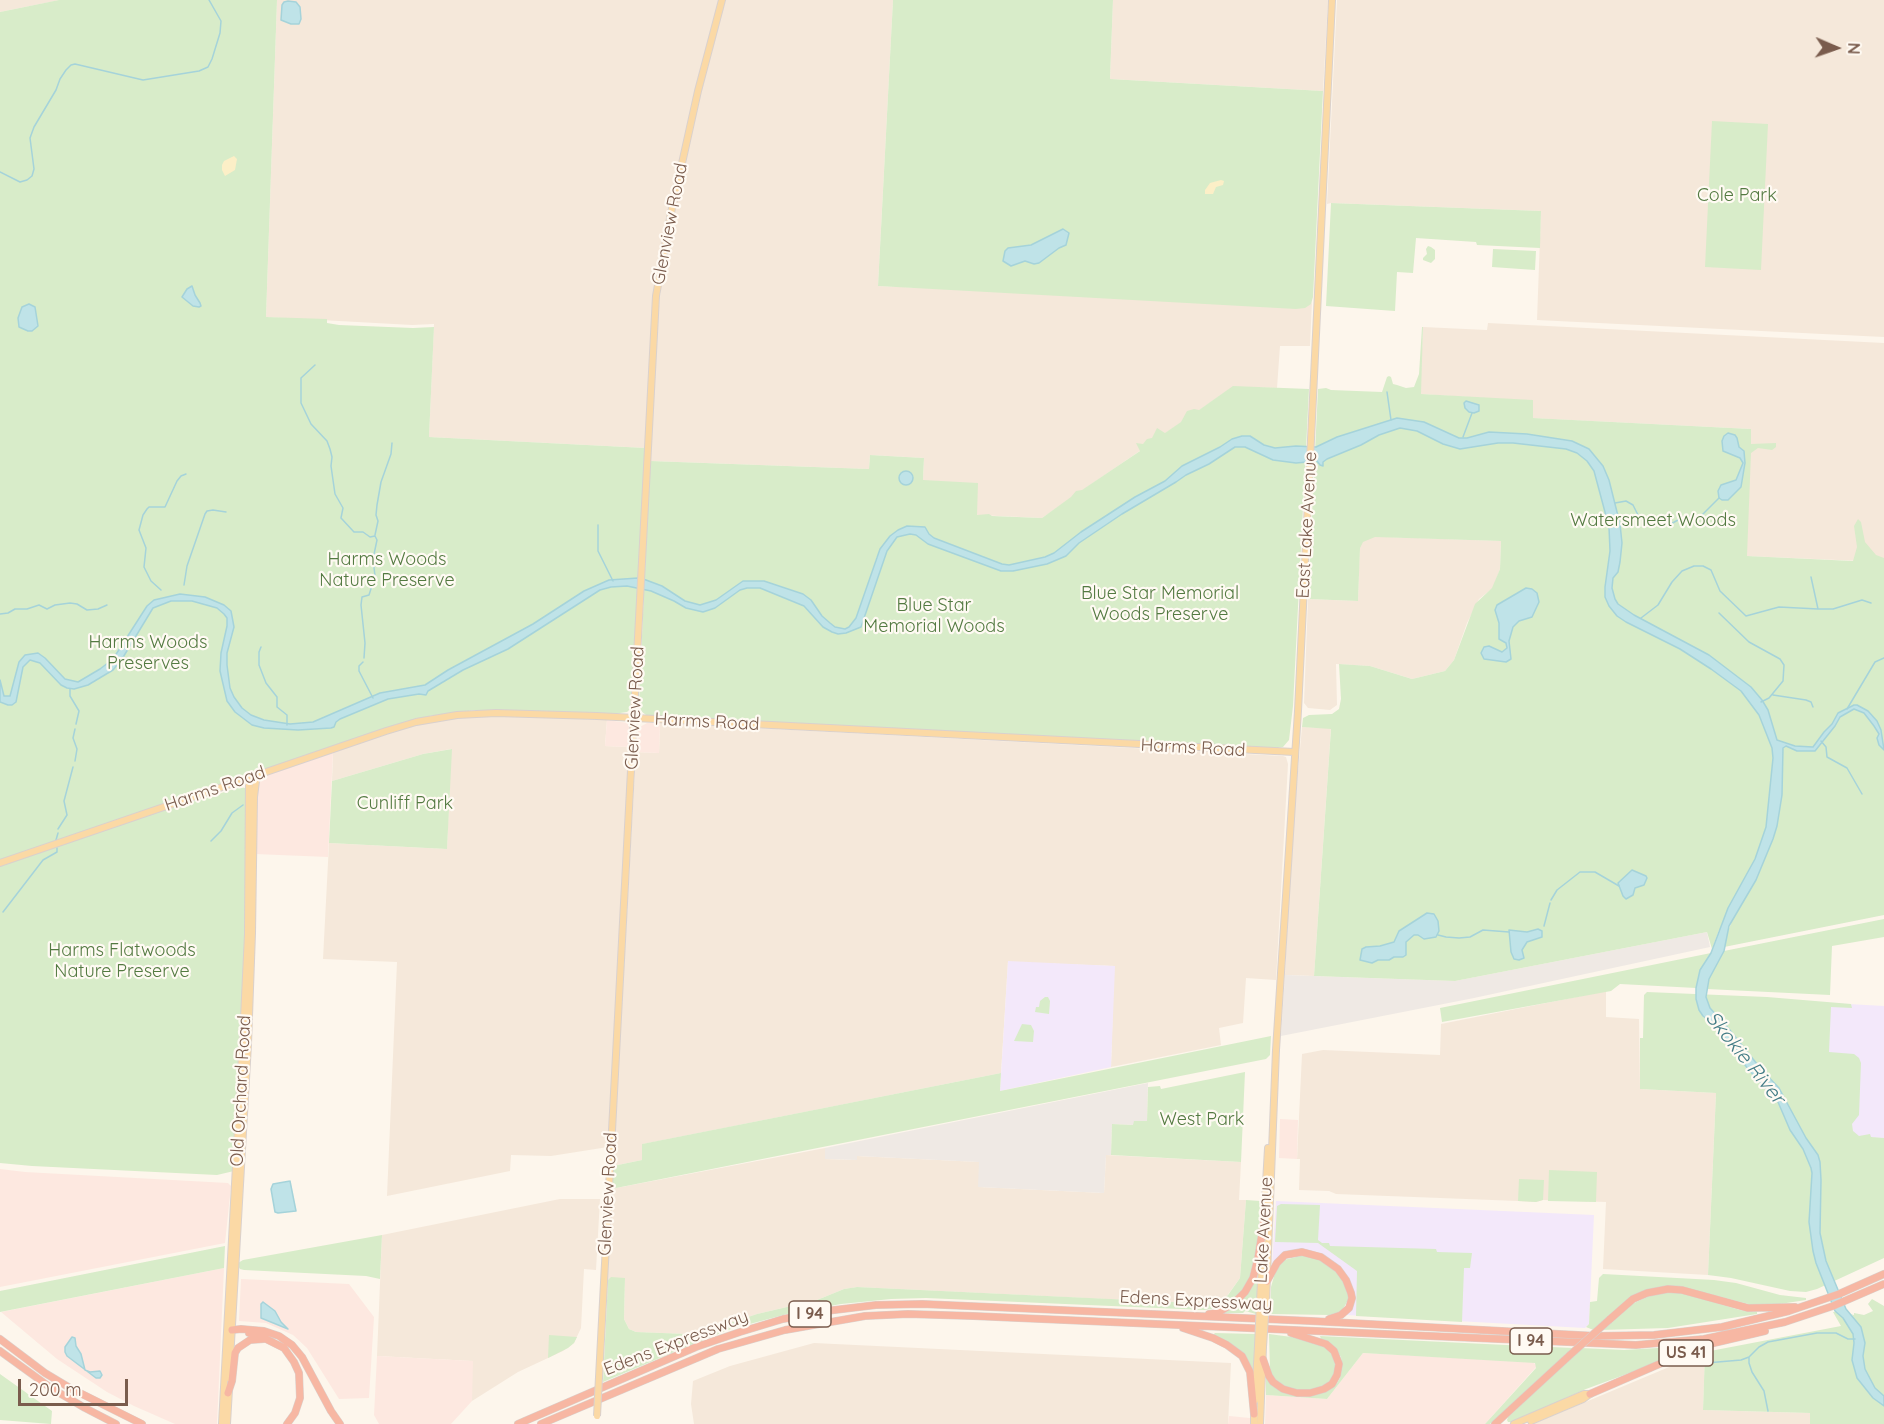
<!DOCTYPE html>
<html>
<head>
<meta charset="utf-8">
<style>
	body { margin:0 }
	#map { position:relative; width:1884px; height:1424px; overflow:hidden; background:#fdf6ec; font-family:Quicksand,sans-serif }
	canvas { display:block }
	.north { position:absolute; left:1806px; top:18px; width:60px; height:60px; -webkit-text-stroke:4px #fffaf3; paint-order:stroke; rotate:92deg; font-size:16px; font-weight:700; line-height:24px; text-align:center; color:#7a5c4d }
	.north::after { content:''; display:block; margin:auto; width:21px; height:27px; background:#7a5c4d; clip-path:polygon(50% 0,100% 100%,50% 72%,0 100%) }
	.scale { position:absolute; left:18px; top:1379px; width:110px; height:27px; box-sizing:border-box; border:3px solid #7a5c4d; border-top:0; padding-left:8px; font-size:18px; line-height:21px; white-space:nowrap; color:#7a5c4d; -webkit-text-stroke:4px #fffaf3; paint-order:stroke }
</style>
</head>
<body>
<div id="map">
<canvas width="1884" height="1424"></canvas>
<div class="north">N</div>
<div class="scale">200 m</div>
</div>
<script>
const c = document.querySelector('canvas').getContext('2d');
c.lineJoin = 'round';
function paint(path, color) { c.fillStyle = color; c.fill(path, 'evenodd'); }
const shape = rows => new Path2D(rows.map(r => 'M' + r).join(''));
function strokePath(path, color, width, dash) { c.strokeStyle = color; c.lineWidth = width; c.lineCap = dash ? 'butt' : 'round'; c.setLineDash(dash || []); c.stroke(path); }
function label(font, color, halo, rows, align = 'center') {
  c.font = font + ' Quicksand,sans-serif'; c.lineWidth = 4.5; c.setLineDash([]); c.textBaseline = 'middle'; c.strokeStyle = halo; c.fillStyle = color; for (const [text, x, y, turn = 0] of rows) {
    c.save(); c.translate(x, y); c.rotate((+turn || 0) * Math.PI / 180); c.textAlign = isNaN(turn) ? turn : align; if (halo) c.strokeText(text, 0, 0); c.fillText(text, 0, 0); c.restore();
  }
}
const residential = shape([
	[0,0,60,0,0,12],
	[277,0,721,0,695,94,658,262,654,295,646,448,429,437,434,324,412,325,266,317],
	[726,0,893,0,878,286,1311,304,1312,301,1310,346,1280,346,1277,388,1233,387,1042,518,977,515,923,480,924,458,870,455,869,469,650,461,656,333,661,288,671,222,712,44],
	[1113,0,1328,0,1323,91,1110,79],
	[1337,0,1884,0,1884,337,1537,320,1541,211,1331,203,1327,204],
	[1488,323,1884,343,1884,562,1746,556,1751,429,1532,418,1533,401,1420,394,1423,327,1487,330],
	[1360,536,1501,541,1500,569,1493,588,1479,599,1467,623,1454,660,1445,671,1412,679,1370,666,1336,664,1337,705,1330,710,1308,708,1304,703,1308,599,1358,601],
	[499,715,607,720,605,746,630,747,608,1147,551,1156,511,1155,510,1171,387,1196,397,962,323,959,329,843,447,849,451,749,423,754,332,781,333,752,415,725,459,717],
	[660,723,1283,756,1286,757,1288,764,1276,980,1246,978,1243,1023,1219,1028,1221,1045,1111,1067,1114,966,1008,962,1001,1073,643,1144,642,1160,613,1166,636,752,659,753],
	[1302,727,1331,728,1314,976,1285,975,1291,848],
	[1606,991,1606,1017,1639,1019,1640,1089,1716,1093,1708,1275,1603,1269,1606,1202,1543,1200,1536,1202,1518,1201,1336,1194,1329,1191,1299,1190,1300,1159,1297,1159,1302,1054,1323,1050,1440,1055,1441,1024],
	[825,1148,825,1159,856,1160,857,1156,980,1162,979,1187,1104,1193,1106,1155,1241,1162,1239,1200,1246,1200,1240,1278,1224,1300,1217,1304,1210,1304,857,1287,844,1289,817,1300,757,1314,700,1333,688,1334,636,1332,629,1329,624,1319,625,1278,608,1280,611,1189],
	[560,1199,600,1199,596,1270,584,1269,581,1328,574,1343,563,1351,518,1372,472,1401,472,1361,377,1356,382,1235],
	[814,1343,1231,1363,1228,1424,694,1424,691,1404,693,1381,730,1366],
	[1705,1352,1703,1410,1810,1413,1810,1424,1533,1424]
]);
const commercial = shape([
	[607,720,628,723,630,729,630,747,605,746],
	[647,723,660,723,659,753,636,752,638,728],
	[333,752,328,857,255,854,257,780,260,777],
	[1280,1119,1298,1120,1297,1159,1279,1158],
	[0,1169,25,1172,228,1183,231,1186,225,1243,0,1287],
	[224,1268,217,1424,175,1424,134,1406,107,1392,57,1359,1,1312],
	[241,1279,349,1284,374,1317,369,1398,339,1399,307,1348,293,1335,266,1323,239,1321],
	[1363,1353,1533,1362,1537,1366,1485,1424,1265,1424,1266,1395,1327,1399],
	[377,1356,473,1361,472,1401,451,1424,379,1424,374,1415],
	[1229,1416,1250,1418,1250,1424,1228,1424]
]);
const industrial = shape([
	[1707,932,1710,947,1474,998,1281,1036,1285,975,1455,981],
	[1148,1083,1147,1121,1134,1125,1112,1124,1111,1155,1106,1155,1104,1193,978,1187,979,1162,857,1156,857,1160,825,1159,825,1148]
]);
const education = shape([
	[1008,961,1115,966,1111,1067,1000,1091],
	[1830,1003,1884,1006,1884,1138,1851,1137,1828,1054],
	[1276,1201,1594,1215,1589,1324,1585,1328,1346,1315,1351,1309,1338,1265,1330,1259,1318,1252,1299,1249,1285,1253,1272,1265]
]);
const green = shape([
	[59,0,277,0,266,317,327,319,327,323,339,325,413,328,434,327,429,437,646,448,638,618,630,709,627,712,613,714,476,710,429,716,229,781,0,860,0,12],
	[893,0,1113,0,1110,79,1323,91,1313,297,1311,304,1305,308,1296,309,878,286],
	[1712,121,1768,124,1761,270,1705,267],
	[1331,203,1541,211,1540,248,1477,245,1476,242,1416,238,1413,273,1397,272,1395,311,1326,306],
	[1428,246,1431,247,1435,250,1435,259,1431,263,1423,260,1423,258,1427,254,1426,249],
	[1493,249,1536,251,1535,270,1492,267],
	[1422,327,1423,327,1421,394,1533,400,1533,418,1751,429,1751,444,1776,443,1776,447,1772,450,1758,448,1751,453,1747,556,1853,561,1857,547,1854,526,1858,519,1861,522,1865,542,1876,555,1884,558,1884,915,1724,947,1728,931,1733,919,1719,930,1712,949,1707,932,1455,981,1314,976,1331,729,1302,727,1303,718,1309,715,1332,714,1339,709,1341,699,1339,664,1370,666,1412,679,1445,671,1454,660,1475,604,1492,588,1500,569,1501,541,1375,537,1363,542,1360,548,1358,601,1308,599,1318,389,1326,388,1331,390,1382,392,1387,377,1389,376,1391,377,1393,384,1397,385,1406,388,1414,387,1419,374],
	[1233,386,1309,389,1293,706,1289,740,1283,747,1272,749,1227,747,787,724,646,715,641,711,639,702,650,461,869,469,870,455,924,458,923,480,978,483,977,515,989,514,992,516,1042,518,1071,497,1076,491,1082,490,1140,451,1136,443,1143,444,1147,439,1152,438,1157,428,1165,433,1181,422,1187,411,1194,409,1199,410],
	[921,526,916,535,910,534,897,537,887,551,883,562,875,562,880,549,890,536],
	[452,749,447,849,329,843,332,781,423,754],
	[240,787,245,788,247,791,246,914,234,1171,217,1175,32,1166,0,1163,0,865,173,807,206,798],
	[1884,919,1884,937,1832,946,1830,995,1707,989,1709,979,1724,951],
	[1711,953,1700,970,1696,988,1620,984,1611,991,1442,1022,1440,1008],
	[1647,992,1767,997,1851,1004,1852,1008,1831,1007,1829,1052,1854,1054,1859,1058,1861,1063,1859,1115,1852,1124,1853,1131,1859,1136,1870,1134,1871,1137,1884,1138,1884,1258,1817,1289,1806,1292,1790,1291,1731,1278,1708,1275,1716,1093,1640,1089,1640,1038,1643,1038,1644,995],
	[1045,997,1048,997,1050,1001,1049,1014,1035,1012,1036,1007,1039,1007,1040,1001],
	[1022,1024,1031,1025,1034,1031,1033,1042,1014,1041],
	[1271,1036,1270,1055,1266,1059,611,1189,613,1166,642,1160,642,1144,1001,1073,1000,1091],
	[1245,1072,1241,1162,1111,1155,1112,1124,1133,1125,1134,1121,1147,1121,1148,1087,1160,1086,1161,1089],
	[1549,1170,1597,1172,1596,1202,1548,1201],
	[1519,1179,1544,1180,1543,1200,1536,1202,1518,1201],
	[1246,1200,1260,1201,1259,1242,1250,1278,1240,1293,1233,1300,1218,1308,1204,1310,926,1298,891,1299,841,1304,791,1313,731,1329,693,1344,603,1382,608,1280,611,1277,625,1278,624,1319,629,1329,636,1332,688,1334,700,1333,757,1314,817,1300,844,1289,857,1287,1216,1304,1228,1295,1240,1278],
	[1281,1204,1320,1205,1318,1240,1322,1243,1329,1243,1330,1246,1436,1249,1437,1252,1472,1253,1470,1268,1464,1268,1462,1322,1356,1316,1357,1271,1318,1243,1275,1242,1277,1206],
	[382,1235,380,1279,366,1276,244,1270,240,1269,238,1266,238,1263,243,1260],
	[225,1246,224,1268,0,1312,0,1291],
	[1304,1255,1318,1259,1331,1267,1340,1276,1347,1288,1349,1298,1342,1311,1330,1315,1270,1314,1271,1287,1276,1269,1284,1260],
	[1256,1274,1258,1289,1256,1314,1245,1311,1243,1313,1223,1313],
	[1603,1274,1714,1280,1736,1283,1780,1295,1806,1298,1806,1300,1780,1304,1748,1304,1682,1287,1651,1289,1594,1330,1591,1329,1586,1327,1589,1324,1590,1302,1597,1301,1599,1278],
	[1665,1292,1683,1293,1740,1310,1757,1312,1757,1314,1668,1328,1601,1330,1632,1304,1647,1297],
	[1872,1299,1884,1306,1884,1424,1810,1424,1810,1413,1703,1410,1705,1352,1841,1326,1833,1312,1838,1312,1847,1323,1853,1316,1850,1314,1854,1315,1854,1313,1864,1315,1873,1311,1868,1304],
	[1215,1333,1256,1334,1253,1373,1251,1366,1213,1335],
	[1269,1334,1299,1338,1327,1348,1331,1352,1336,1365,1333,1378,1326,1385,1313,1390,1298,1390,1286,1387,1272,1378,1270,1369],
	[549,1335,577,1337,574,1343,568,1348,548,1358],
	[1320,1336,1527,1346,1574,1348,1490,1424,1485,1424,1536,1368,1535,1363,1363,1353,1327,1399,1266,1395,1266,1378,1272,1385,1306,1396,1327,1391,1337,1383,1340,1378,1342,1366,1341,1357,1335,1348,1321,1339],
	[1691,1346,1691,1348,1643,1368,1586,1389,1512,1422,1508,1422,1507,1420,1508,1417,1581,1348,1624,1350],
	[0,1374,52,1411,51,1424,0,1420]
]);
const sand = shape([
	[234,156,237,159,235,170,225,176,222,170,222,165,224,161],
	[1221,180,1224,181,1223,185,1216,187,1213,194,1205,194,1205,190,1210,183]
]);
const water = shape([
	[288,1,296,2,300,7,301,19,299,24,291,24,281,20,282,5,284,2,288,1],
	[1063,229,1069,233,1066,245,1059,248,1039,263,1034,264,1025,261,1011,266,1003,261,1005,251,1008,248,1031,245,1063,229],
	[192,286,195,295,200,303,201,306,199,307,193,306,182,297,187,289,192,286],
	[29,304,35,307,38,326,32,331,28,331,19,327,18,318,22,307,29,304],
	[1466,401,1479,405,1479,411,1474,413,1469,412,1465,408,1464,403,1466,401],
	[1397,418,1424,422,1459,438,1467,438,1489,432,1527,434,1572,441,1589,449,1603,466,1609,480,1620,524,1622,543,1620,562,1618,572,1613,578,1612,588,1615,599,1618,604,1634,615,1709,655,1751,687,1762,700,1768,710,1777,740,1795,746,1813,747,1824,732,1832,724,1838,713,1854,705,1857,705,1868,711,1877,721,1881,730,1884,750,1879,745,1877,738,1879,734,1874,726,1864,713,1854,709,1840,717,1835,726,1815,751,1797,751,1786,746,1783,748,1782,795,1777,826,1773,839,1756,880,1729,926,1724,951,1709,979,1706,997,1710,1008,1729,1029,1761,1069,1779,1088,1806,1138,1818,1155,1820,1162,1821,1180,1820,1233,1826,1261,1846,1309,1861,1327,1865,1343,1863,1356,1865,1369,1875,1388,1884,1396,1884,1406,1873,1398,1857,1378,1852,1360,1854,1343,1853,1334,1843,1318,1835,1311,1816,1263,1813,1251,1809,1222,1812,1173,1811,1168,1803,1149,1790,1130,1778,1102,1748,1069,1716,1026,1703,1016,1699,1010,1696,999,1696,988,1700,970,1711,953,1728,908,1755,859,1766,827,1773,758,1772,748,1759,715,1741,691,1711,669,1680,649,1626,622,1617,616,1609,606,1605,597,1605,587,1610,551,1609,527,1594,471,1587,461,1577,453,1566,449,1513,443,1498,443,1460,449,1443,444,1417,431,1400,428,1379,435,1361,445,1327,459,1323,462,1323,466,1320,465,1317,461,1296,463,1273,460,1245,447,1235,447,1209,464,1186,475,1176,482,1122,514,1079,543,1066,556,1047,564,1013,571,1001,571,928,544,916,535,910,534,897,537,887,551,861,627,846,633,838,634,832,632,823,627,804,606,760,588,747,588,740,590,715,608,703,612,686,608,674,601,651,591,627,586,611,587,600,590,508,649,463,670,428,691,426,695,419,694,388,699,340,719,336,722,334,727,331,728,298,730,264,728,252,725,235,712,227,701,220,671,221,653,227,626,227,618,224,614,217,608,192,601,171,601,153,608,122,659,113,670,88,685,74,689,67,688,61,685,40,663,30,660,23,667,16,702,12,705,8,705,0,702,0,680,4,696,10,696,19,662,25,655,38,653,45,658,65,679,78,682,100,669,113,659,147,606,154,600,180,594,205,597,224,605,231,611,234,627,227,653,227,665,230,688,234,697,242,708,251,715,264,720,290,724,313,722,380,693,425,685,448,670,533,624,584,591,609,580,638,578,646,580,662,586,685,601,700,605,716,600,743,581,764,581,803,594,811,600,822,616,830,623,835,627,845,629,849,627,856,618,880,549,890,536,898,530,907,526,925,527,929,534,934,538,1002,564,1009,565,1045,557,1054,553,1081,532,1135,497,1165,481,1182,466,1220,447,1232,439,1242,436,1250,436,1264,445,1275,448,1296,446,1316,447,1337,437,1397,418],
	[1728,433,1735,435,1737,438,1739,447,1744,451,1745,463,1741,487,1728,500,1722,500,1719,498,1718,491,1721,485,1736,480,1743,463,1740,458,1723,451,1722,441,1724,436,1728,433],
	'899 478a7 7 0 1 1 14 0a7 7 0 1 1-14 0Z',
	[1526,588,1532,589,1537,593,1539,602,1532,617,1519,621,1513,627,1509,641,1511,659,1506,662,1484,659,1481,653,1484,647,1489,646,1502,652,1507,648,1506,643,1499,639,1499,623,1495,610,1497,605,1526,588],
	[1632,870,1646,876,1647,878,1644,885,1635,888,1633,895,1626,899,1623,896,1618,883,1632,870],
	[1427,913,1434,914,1438,921,1439,931,1436,937,1424,939,1418,935,1414,935,1406,942,1406,955,1403,957,1394,957,1389,960,1378,960,1372,963,1360,960,1362,949,1366,947,1380,946,1394,942,1399,931,1427,913],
	[1538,929,1542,931,1542,937,1527,942,1522,950,1524,958,1519,960,1514,959,1511,952,1509,930,1527,932,1538,929],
	[290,1181,296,1211,278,1213,275,1212,271,1189,273,1184,290,1181],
	[263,1302,275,1311,281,1322,288,1329,261,1318,261,1304,263,1302],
	[72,1337,75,1338,76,1346,81,1354,85,1370,90,1372,100,1371,102,1375,100,1378,96,1378,67,1356,65,1352,65,1347,72,1337]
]);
const stream = shape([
	[0,172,20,182,27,180,32,176,34,169,30,138,34,127,56,90,60,79,66,70,71,65,75,64,143,80,199,71,208,67,212,59,220,33,221,21,209,0],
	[315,365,301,378,301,403,311,424,327,441,330,449,332,457,331,466,335,494,343,508,341,518,354,532,363,532,370,537,375,536,377,540,373,559,375,576,369,595,362,597,361,605,365,643,364,658],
	[1387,392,1391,420],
	[1463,437,1472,413],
	[1615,503,1626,501,1633,505,1638,515,1651,521,1669,525,1678,520,1702,515,1719,498],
	[598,525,598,551,613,581],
	[375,535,378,521,376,515,377,505,381,482,391,454,392,443],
	[184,585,187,566,205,514,207,511,213,510,226,512],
	[161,590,151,581,144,567,146,548,139,530,143,515,147,509,149,507,165,507,177,481,181,476,186,474],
	[1819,609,1833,609,1862,600,1871,603],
	[1719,613,1749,642,1780,659,1784,665,1783,681,1769,698,1761,702],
	[0,614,8,613,15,609,27,609,39,605,47,609,55,605,70,603,77,604,87,610,98,609,107,605],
	[1641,618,1658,605,1672,582,1682,571,1694,566,1703,566,1711,570,1720,591,1746,616,1779,607,1818,609,1811,577],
	[261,647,259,652,259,665,266,683,277,697,277,707,287,715,287,725],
	[363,662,359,666,359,671,373,698],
	[70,689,70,696,79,711,76,724],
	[1773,695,1806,700,1811,702,1813,707],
	[1847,709,1875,662,1884,658],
	[75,729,73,738,77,749,75,761],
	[1821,741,1826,747,1827,757,1847,768,1862,794],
	[58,829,67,815,64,801,73,767],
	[56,840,58,833],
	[211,841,221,831,232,813,243,805],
	[1551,900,1557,890,1580,872,1595,872,1619,886],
	[3,912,43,860,57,852,57,848],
	[1544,926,1550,903],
	[1438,935,1446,937,1459,938,1470,937,1483,930,1509,932],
	[1749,1357,1749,1363,1752,1372,1764,1391,1768,1411],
	[1706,1363,1741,1360,1749,1357,1759,1347,1768,1342,1817,1333,1836,1333,1848,1339,1855,1339]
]);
const major = shape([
	[0,863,386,731,416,722,457,715,496,713,597,716,1294,752],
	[1264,1219,1268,1148],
	[1260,1301,1263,1244],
	[1266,1301,1276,1050,1298,711,1332,0],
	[599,1377,656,296,671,213,698,91,722,0],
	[229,1378,248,1044,252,933,254,797,256,781,259,775],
	[1255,1400,1258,1346],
	[1531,1421,1583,1399,1590,1394],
	[222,1424,244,1018,248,934,249,778],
	[227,1424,229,1389],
	[1254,1424,1254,1410],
	[1260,1424,1263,1347],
	[1514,1424,1584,1394,1590,1394]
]);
const highway = shape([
	[1267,1281,1277,1263,1285,1255,1302,1252,1321,1257,1338,1269,1346,1280,1351,1293,1352,1298,1349,1308,1341,1315,1329,1319],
	[1209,1314,1217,1313,1234,1303,1245,1292,1253,1278,1258,1258,1265,1215],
	[1609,1320,1633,1299,1647,1293,1668,1289,1682,1290,1748,1308,1795,1307],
	[1183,1328,1213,1338,1227,1345,1242,1356,1250,1372,1254,1414],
	[232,1330,241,1329,264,1331,279,1336,292,1345,302,1357,331,1411,340,1424],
	[249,1333,256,1334,284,1348,294,1362,299,1373,300,1398,295,1413,287,1424],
	[0,1339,45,1373,70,1388,142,1424],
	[0,1351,51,1388,85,1408,116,1424],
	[1263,1359,1269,1376,1273,1382,1283,1389,1297,1393,1310,1393,1324,1389,1332,1384,1337,1375,1339,1364,1334,1351,1326,1344,1291,1333],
	[228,1393,232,1381,235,1353,238,1348,250,1340,264,1339],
	[1590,1394,1701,1346,1765,1331],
	[518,1424,696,1347,740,1332,783,1319,826,1311,876,1305,922,1304,1311,1321,1597,1336,1654,1335,1722,1327,1789,1311,1839,1294,1884,1274],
	[541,1424,718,1349,785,1330,865,1316,908,1314,973,1316,1636,1345,1704,1339,1785,1322,1833,1306,1884,1284],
	[1495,1424,1570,1355]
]);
const majorBridge = shape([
	[1258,1346,1260,1301],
	[1263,1347,1266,1301],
	[597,1416,599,1377]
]);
const highwayBridge = shape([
	[1570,1355,1609,1320]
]);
const shields = [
	[810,1314,42],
	[1531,1341,42],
	[1686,1353,54]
];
const shieldNames = [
	["I 94",810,1314],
	["I 94",1531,1341],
	["US 41",1686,1353]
];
const parkNames = [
	["Cole Park",1737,196],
	["Watersmeet Woods",1653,521],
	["Harms Woods",387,560],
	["Nature Preserve",387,581],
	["Blue Star Memorial",1160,594],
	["Woods Preserve",1160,615],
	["Blue Star",934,606],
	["Memorial Woods",934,627],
	["Harms Woods",148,643],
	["Preserves",148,664],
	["Cunliff Park",405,804],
	["Harms Flatwoods",122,951],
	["Nature Preserve",122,972],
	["West Park",1202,1120]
];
const streetNames = [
	["Glenview Road",670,224,-79],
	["East Lake Avenue",1307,525,-87],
	["Glenview Road",635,708,-87],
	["Harms Road",707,722,3],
	["Harms Road",1193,748,3],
	["Harms Road",215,789,-19],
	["Old Orchard Road",241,1091,-87],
	["Glenview Road",608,1194,-87],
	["Lake Avenue",1264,1230,-87],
	["Edens Expressway",1196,1301,3],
	["Edens Expressway",676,1343,-21]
];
const waterNames = [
	["Skokie River",1745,1058,51]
];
paint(residential, '#f5e8da');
paint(commercial, '#fde8e0');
paint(industrial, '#efe9e4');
paint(education, '#f3e8fa');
paint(green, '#d8ecc9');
paint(sand, '#fcefc7');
paint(water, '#bfe3e8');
strokePath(water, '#a5d3da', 1.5);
strokePath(stream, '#a5d3da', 1.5);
strokePath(major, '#dad1cd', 8);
strokePath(highway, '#dad1cd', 8);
strokePath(major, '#fbd9a5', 6);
strokePath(highway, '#f7b7a3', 7);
strokePath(majorBridge, '#dad1cd', 8, []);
strokePath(highwayBridge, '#dad1cd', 8, []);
strokePath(majorBridge, '#fbd9a5', 6);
strokePath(highwayBridge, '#f7b7a3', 7);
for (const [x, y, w] of shields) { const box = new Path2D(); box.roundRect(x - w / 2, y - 13, w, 26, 4.5); c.fillStyle = '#fffaf3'; c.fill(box); strokePath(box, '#7a5c4d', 1.5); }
label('bold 16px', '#7a5c4d', null, shieldNames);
label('18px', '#537a41', '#fffaf3', parkNames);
label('18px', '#7a5c4d', '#fffaf3', streetNames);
label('italic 20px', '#437c86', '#fffaf3', waterNames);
</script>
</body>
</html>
